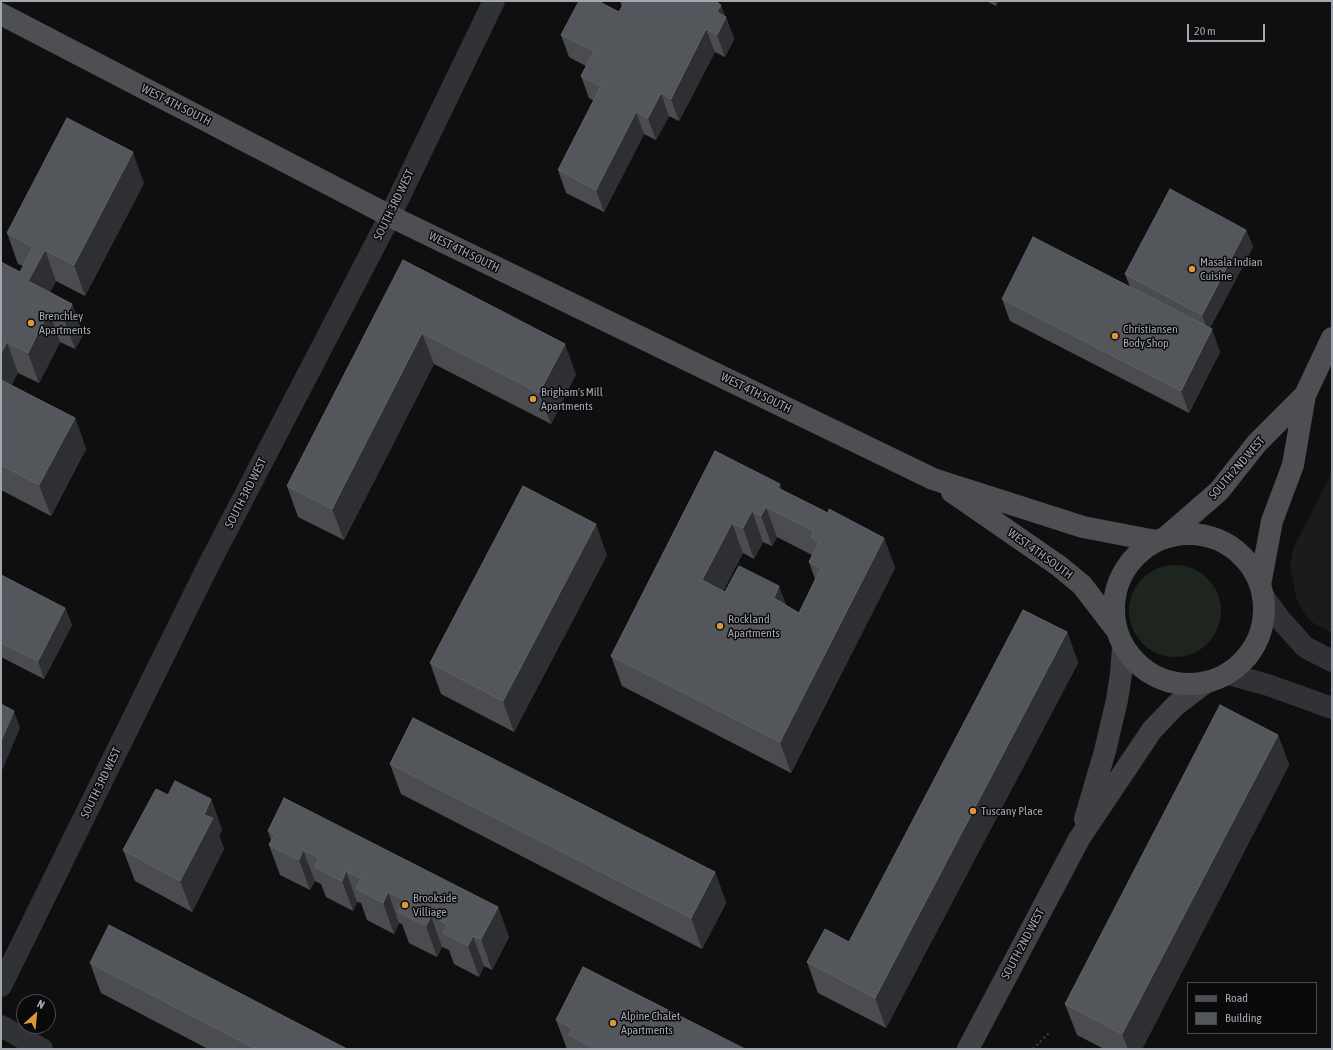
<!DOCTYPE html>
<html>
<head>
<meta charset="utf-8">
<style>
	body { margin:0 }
	#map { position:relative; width:1333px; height:1050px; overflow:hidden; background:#0f0f10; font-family:"Asap Condensed",sans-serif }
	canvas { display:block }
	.frame { position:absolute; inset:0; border:2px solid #a2a7b0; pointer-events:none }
	.legend { position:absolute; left:1187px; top:982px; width:130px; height:52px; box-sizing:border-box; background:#0a0a0b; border:1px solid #47494d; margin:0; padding:5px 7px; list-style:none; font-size:12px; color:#a2a7b0 }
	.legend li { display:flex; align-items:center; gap:8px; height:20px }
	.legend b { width:20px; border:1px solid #47494d }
	.north { position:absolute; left:16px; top:994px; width:40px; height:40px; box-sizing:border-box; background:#0a0a0b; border:1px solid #47494d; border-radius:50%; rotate:27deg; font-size:11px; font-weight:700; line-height:16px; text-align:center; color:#a2a7b0 }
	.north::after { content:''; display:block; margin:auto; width:14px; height:18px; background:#dc973b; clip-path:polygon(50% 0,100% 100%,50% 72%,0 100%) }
	.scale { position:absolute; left:1187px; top:24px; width:78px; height:18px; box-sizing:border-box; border:2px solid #a2a7b0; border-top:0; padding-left:5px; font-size:12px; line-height:14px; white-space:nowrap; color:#a2a7b0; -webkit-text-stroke:3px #0a0a0b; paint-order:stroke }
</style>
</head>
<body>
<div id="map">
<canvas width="1333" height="1050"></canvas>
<div class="frame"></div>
<ul class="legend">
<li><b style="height:5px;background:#4d4f53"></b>Road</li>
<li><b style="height:11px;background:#53565a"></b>Building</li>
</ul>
<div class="north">N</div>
<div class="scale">20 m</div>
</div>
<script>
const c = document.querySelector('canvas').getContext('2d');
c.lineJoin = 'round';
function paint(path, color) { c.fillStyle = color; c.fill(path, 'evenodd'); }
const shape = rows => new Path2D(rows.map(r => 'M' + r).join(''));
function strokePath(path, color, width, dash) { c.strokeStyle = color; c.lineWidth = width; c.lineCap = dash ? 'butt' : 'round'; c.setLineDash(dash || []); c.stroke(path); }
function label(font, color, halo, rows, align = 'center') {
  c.font = font + ' "Asap Condensed",sans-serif'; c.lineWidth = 3; c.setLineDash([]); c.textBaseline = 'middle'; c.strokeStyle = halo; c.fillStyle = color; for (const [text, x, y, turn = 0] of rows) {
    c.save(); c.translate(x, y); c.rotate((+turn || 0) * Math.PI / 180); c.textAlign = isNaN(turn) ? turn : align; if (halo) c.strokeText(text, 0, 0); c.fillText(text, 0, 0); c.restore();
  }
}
const built = shape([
	[1332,473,1332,633,1313,623,1304,613,1296,598,1290,566,1294,546]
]);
const green = shape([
	'1129 611a46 46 0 1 1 92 0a46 46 0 1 1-92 0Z'
]);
const path = shape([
	[1033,1049,1049,1033]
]);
const minor = shape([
	[1,986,207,568,390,216,494,1],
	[1,1026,42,1049]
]);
const tertiary = shape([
	[1263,596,1279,618,1305,647,1332,661],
	[1228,674,1268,685,1332,708]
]);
const secondary = shape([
	[1085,819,1105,751,1117,700,1121,674,1123,647],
	[968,1049,1079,839,1152,730,1176,705,1205,683]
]);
const primary = shape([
	[1,14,390,216,933,479,1083,527,1156,541],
	[952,492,1059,566,1082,585,1115,628],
	'1114 609a75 75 0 1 1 150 0a75 75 0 1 1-150 0Z',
	[1166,537,1219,491,1257,443,1305,395],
	[1260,585,1272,521,1293,465,1305,395,1332,338]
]);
const wall = shape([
	[620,1,718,1,718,3,726,17,734,39,725,57,715,52,679,121,669,116,656,140,644,134,604,212,566,193,558,170,594,101,589,98,581,76,586,66,569,57,561,35,619,12,622,7],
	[986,1,999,1,996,6],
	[144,183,85,296,56,281,50,292,72,304,83,335,75,349,60,342,39,383,18,373,11,385,75,418,86,449,51,516,1,490,1,262,20,272,23,266,18,264,7,233],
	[1246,230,1253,247,1210,328,1220,352,1189,413,1010,321,1002,299,1130,287,1125,274],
	[403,260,576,374,551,424,434,364,344,540,298,517,287,486],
	[715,451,782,490,828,513,884,538,895,568,791,773,622,686,611,656],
	[777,537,812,555,809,562,815,579,799,613,786,606,725,592,723,591,743,553,754,559,763,542,772,546],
	[607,555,514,732,441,694,430,663],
	[1,575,65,608,72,625,44,679,1,657],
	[1067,632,1078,663,886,1028,818,993,807,962,849,942],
	[1278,735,1289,765,1142,1049,1104,1049,1077,1035,1065,1004],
	[390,764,715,872,726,903,702,949,401,794],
	[168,795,211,799,222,830,219,836,224,849,192,912,135,881,123,850],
	[268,831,498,907,509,937,492,970,484,966,479,977,454,964,449,950,442,947,437,957,409,943,402,924,399,923,394,934,367,920,361,903,357,902,353,911,326,897,321,884,315,881,310,890,280,875,269,845,271,840],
	[90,963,347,1049,208,1049,101,993],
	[556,1020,745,1049,567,1049]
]);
const shadedWall = shape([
	[995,1,999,1,996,6],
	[721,5,734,39,725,57,717,35,717,12],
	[706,29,715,52,679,121,671,99],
	[661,93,669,116,656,140,648,118],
	[636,112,644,134,604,212,596,190],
	[133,152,144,183,85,296,74,265],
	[1246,230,1253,247,1208,332,1202,315],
	[45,250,56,281,40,312,28,281],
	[72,304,83,335,75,349,64,319],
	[49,311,60,342,39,383,28,353],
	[1212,329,1220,352,1189,413,1181,391],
	[422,333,434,364,344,540,332,509],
	[7,342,18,373,1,405,1,353],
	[565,344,576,374,551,424,539,393],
	[75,418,86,449,51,516,39,485],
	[780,484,791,515,778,488],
	[766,507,777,537,772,546,761,516],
	[752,511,763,542,754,559,743,528],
	[732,523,743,553,713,611,702,580],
	[596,524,607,555,514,732,503,701],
	[884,538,895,568,791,773,780,742],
	[779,586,791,617,774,598],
	[65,608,72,625,44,679,38,661],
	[1067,632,1078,663,886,1028,875,998],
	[14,711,20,728,1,773,1,741],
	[1278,735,1289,765,1142,1049,1128,1049,1122,1034],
	[211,799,222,830,219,836,224,849,192,912,180,881,204,815],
	[303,850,315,881,310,890,299,860],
	[346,871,357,902,353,911,342,881],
	[715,872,726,903,702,949,691,918],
	[388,892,399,923,394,934,383,903],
	[498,907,509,937,492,970,481,939],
	[431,916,442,947,437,957,426,926],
	[473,936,484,966,479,977,468,946]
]);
const building = shape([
	[579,1,598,1,619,12,625,1,714,1,721,5,717,12,726,17,717,35,706,29,671,99,661,93,648,118,636,112,596,190,558,170,601,86,581,76,594,51,561,35,579,1],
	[67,118,133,152,74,265,45,250,28,281,72,304,64,319,49,311,28,353,7,342,1,353,1,262,20,272,33,247,7,233,67,118],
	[1170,189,1246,230,1202,315,1125,274,1170,189],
	[1033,237,1212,329,1181,391,1002,299,1033,237],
	[403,260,565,344,539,393,422,333,332,509,287,486,403,260],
	[1,380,75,418,39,485,1,465,1,380],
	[715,451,780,484,778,488,828,513,829,509,884,538,780,742,611,656,715,451],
	[766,507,814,531,811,537,819,542,809,562,821,568,799,613,774,598,779,586,739,566,725,592,702,580,732,523,743,528,752,511,761,516,766,507],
	[523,486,596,524,503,701,430,663,523,486],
	[1,575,65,608,38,661,1,643,1,575],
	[1023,610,1067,632,875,998,807,962,825,929,849,942,1023,610],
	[1,704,14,711,1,741,1,704],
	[1220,705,1278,735,1122,1034,1065,1004,1220,705],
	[413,718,715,872,691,918,390,764,413,718],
	[175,781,211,799,204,815,213,818,180,881,123,850,156,789,168,795,175,781],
	[284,798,498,907,481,939,473,936,468,946,443,933,447,924,431,916,426,926,398,912,404,900,388,892,383,903,356,889,361,878,346,871,342,881,315,867,319,858,303,850,299,860,269,845,275,834,268,831,284,798],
	[109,925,347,1049,256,1049,90,963,109,925],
	[583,967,745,1049,595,1049,569,1035,572,1028,556,1020,583,967]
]);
const markers = [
	[1192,269,4,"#dc973b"],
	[31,323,4,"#dc973b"],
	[1115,336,4,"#dc973b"],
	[533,399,4,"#dc973b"],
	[720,626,4,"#dc973b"],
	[973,811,4,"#dc973b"],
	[405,905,4,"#dc973b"],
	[613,1023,4,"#dc973b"]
];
const streetNames = [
	["WEST 4TH SOUTH",176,105,27],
	["SOUTH 3RD WEST",394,205,-64],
	["WEST 4TH SOUTH",464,252,26],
	["WEST 4TH SOUTH",756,393,26],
	["SOUTH 2ND WEST",1237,468,-49],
	["SOUTH 3RD WEST",246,493,-63],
	["WEST 4TH SOUTH",1040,554,36],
	["SOUTH 3RD WEST",101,783,-64],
	["SOUTH 2ND WEST",1023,944,-62]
];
const poiNames = [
	["Masala Indian",1200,262],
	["Cuisine",1200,276],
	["Brenchley",39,316],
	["Apartments",39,330],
	["Christiansen",1123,329],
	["Body Shop",1123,343],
	["Brigham's Mill",541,392],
	["Apartments",541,406],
	["Rockland",728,619],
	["Apartments",728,633],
	["Tuscany Place",981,811],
	["Brookside",413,898],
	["Villiage",413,912],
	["Alpine Chalet",621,1016],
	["Apartments",621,1030]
];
paint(built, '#1b1b1d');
paint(green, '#1e241e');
strokePath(path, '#37393c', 2.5, [2, 3]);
strokePath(minor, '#313235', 22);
strokePath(tertiary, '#313235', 22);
strokePath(secondary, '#3f4144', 22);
strokePath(primary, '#4d4f53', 22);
paint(wall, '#4a4c4f');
paint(shadedWall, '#2e2f32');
paint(building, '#53565a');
strokePath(building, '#606267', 1);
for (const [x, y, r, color] of markers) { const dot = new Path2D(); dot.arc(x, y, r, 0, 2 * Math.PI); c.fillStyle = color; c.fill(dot); strokePath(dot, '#0a0a0b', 1.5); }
label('12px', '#a2a7b0', '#0a0a0b', streetNames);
label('12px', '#a2a7b0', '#0a0a0b', poiNames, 'left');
</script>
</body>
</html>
